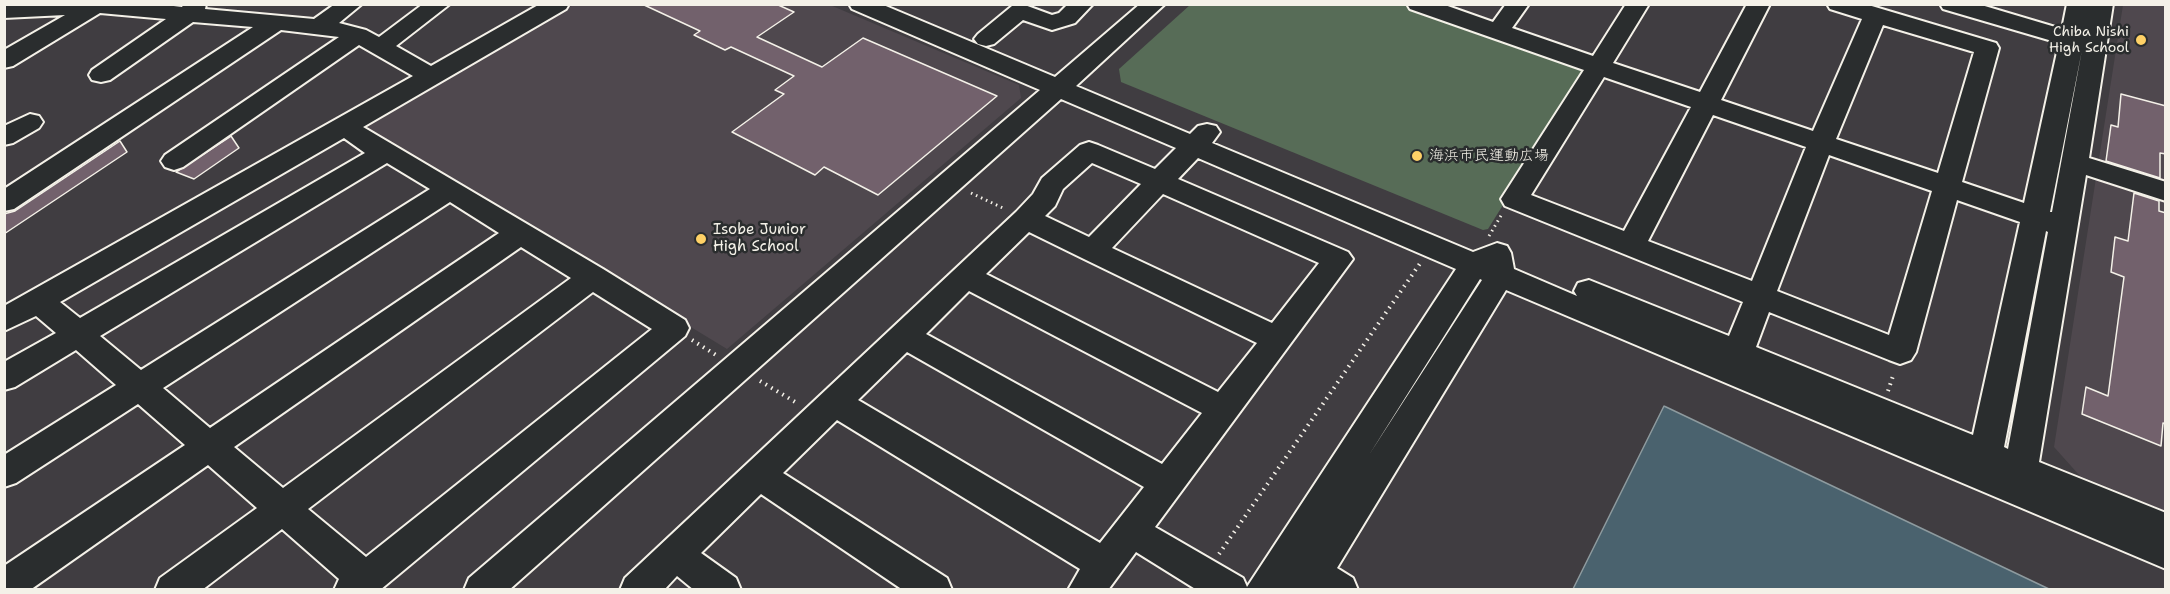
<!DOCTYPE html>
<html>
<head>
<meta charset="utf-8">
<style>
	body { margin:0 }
	#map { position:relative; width:2170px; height:594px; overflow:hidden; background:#403d41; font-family:"Shantell Sans",sans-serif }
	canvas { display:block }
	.frame { position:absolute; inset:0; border:6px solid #f4f1e8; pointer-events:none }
</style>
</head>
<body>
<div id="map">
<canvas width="2170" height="594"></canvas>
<div class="frame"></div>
</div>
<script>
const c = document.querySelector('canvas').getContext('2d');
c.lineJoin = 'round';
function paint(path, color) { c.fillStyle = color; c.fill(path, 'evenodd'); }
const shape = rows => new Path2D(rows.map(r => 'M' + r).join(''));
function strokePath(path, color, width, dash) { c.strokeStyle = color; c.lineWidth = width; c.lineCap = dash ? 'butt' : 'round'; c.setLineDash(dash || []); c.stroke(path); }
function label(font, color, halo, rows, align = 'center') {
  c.font = font + ' "Shantell Sans","Klee One",sans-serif'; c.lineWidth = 5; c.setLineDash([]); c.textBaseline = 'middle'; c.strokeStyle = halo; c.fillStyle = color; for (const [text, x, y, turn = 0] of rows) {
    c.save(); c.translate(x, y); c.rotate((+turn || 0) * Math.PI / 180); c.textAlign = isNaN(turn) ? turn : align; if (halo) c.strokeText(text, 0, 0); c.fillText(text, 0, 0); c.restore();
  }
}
const built = shape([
	[575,4,830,5,1019,85,1021,98,727,349,365,129,367,123],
	[2123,5,2165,5,2165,511,2080,476,2054,447]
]);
const green = shape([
	[1403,4,1583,66,1587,71,1488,229,1483,230,1121,82,1119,69,1190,5]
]);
const water = shape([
	[1664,406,2049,589,1573,589,1664,406]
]);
const building = shape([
	[642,4,776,4,794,12,757,37,822,67,863,38,997,96,878,195,824,167,815,175,732,132,784,94,775,90,794,76,731,47,725,50,694,35,700,31,642,4],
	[2121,94,2166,106,2166,154,2160,153,2160,178,2106,161,2111,125,2118,127,2121,94],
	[231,136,239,148,194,179,176,172,231,136],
	[120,141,127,152,4,234,4,214,15,211,120,141],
	[2134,193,2159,201,2159,211,2166,213,2166,424,2163,423,2161,446,2082,414,2086,387,2108,396,2124,277,2111,272,2115,237,2128,241,2134,193]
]);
const pathFar1 = shape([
	[971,193,1005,209],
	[1489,236,1502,214]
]);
const path = shape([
	[692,340,716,355],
	[760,381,797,403],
	[1888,391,1894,373],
	[1219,554,1421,262]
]);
const minor = shape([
	[4,4,157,4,182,7,184,4,206,4,205,9,314,19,335,4,362,4,339,23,366,30,379,37,423,4,450,4,396,46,431,66,540,4,569,4,566,9,363,127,603,269,685,320,689,328,685,336,380,590,334,590,339,579,282,529,202,590,155,590,160,578,257,508,208,465,30,590,4,590,4,566,185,445,138,404,16,483,4,487,4,455,116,385,76,350,15,387,4,390,4,362,56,333,36,316,4,331,4,306,413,76,359,45,183,167,174,170,165,167,161,161,165,155,339,37,281,30,14,209,4,211,4,189,253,27,193,22,110,80,101,82,92,80,89,75,92,70,166,19,100,13,13,66,4,68,4,50,65,15,4,18,4,4],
	[344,138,365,153,80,318,60,302,344,138],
	[387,163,430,189,141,370,100,336,387,163],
	[450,202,499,233,210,428,163,388,450,202],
	[521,247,571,278,283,488,234,447,521,247],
	[593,292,652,329,366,557,308,509,593,292],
	[849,4,881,4,1055,77,1140,4,1165,4,1076,86,1190,134,1198,126,1207,124,1216,126,1220,132,1212,143,1473,252,1497,243,1507,246,1511,253,1514,269,1577,296,1574,291,1578,283,1589,280,1729,336,1743,302,1505,206,1501,199,1584,70,1410,9,1407,4,1442,4,1493,22,1506,4,1529,4,1512,28,1593,56,1626,4,1649,4,1613,63,1700,92,1747,4,1770,4,1721,100,1813,131,1862,19,1830,9,1827,4,1865,4,1996,43,1999,48,1962,182,2024,203,2059,43,1943,9,1940,4,1978,4,2062,29,2067,4,2113,4,2089,158,2166,182,2166,201,2086,175,2039,462,2166,513,2166,569,1506,290,1337,568,1353,578,1358,590,1197,590,1136,552,1108,590,1068,590,1080,569,837,420,783,473,947,578,952,590,903,590,761,494,701,553,736,578,741,590,694,590,677,576,664,590,620,590,625,578,1016,212,1033,194,1042,178,1080,145,1089,142,1098,145,1155,169,1176,148,1061,99,509,590,464,590,469,578,1040,90,852,9,849,4],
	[1883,25,1974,52,1938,173,1836,139,1883,25],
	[2082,50,2052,212,2050,212,2082,50],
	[1604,77,1691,107,1624,231,1531,195,1604,77],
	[1713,115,1806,147,1752,281,1648,241,1713,115],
	[1829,155,1932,191,1889,335,1777,291,1829,155],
	[1198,158,1456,269,1247,587,1243,578,1155,527,1353,259,1348,252,1178,179,1198,158],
	[1092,163,1141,184,1089,237,1045,216,1055,206,1063,189,1092,163],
	[1163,194,1319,263,1272,323,1112,248,1163,194],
	[1957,200,2020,222,1973,435,1756,347,1769,312,1889,360,1900,364,1911,360,1916,352,1957,200],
	[2046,231,2048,232,2008,449,2004,447,2046,231],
	[1029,232,1082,258,1257,343,1218,392,986,274,1029,232],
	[1480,279,1482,280,1369,455,1480,279],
	[969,291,1202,413,1162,464,926,334,969,291],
	[907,352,1144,487,1100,543,858,400,907,352],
	[1022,4,1052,15,1059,13,1068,4,1093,4,1075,23,1052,30,1023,20,994,44,986,46,978,44,974,39,978,34,1012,6,1022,4],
	[30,114,39,116,43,122,39,128,13,143,4,145,4,126,30,114]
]);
const markers = [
	[2141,40,6,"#ffd166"],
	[1417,156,6,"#ffd166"],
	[701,239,6,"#ffd166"]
];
const farPoinames = [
	["Chiba Nishi",2129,32],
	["High School",2129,48]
];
const poiNames = [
	["海浜市民運動広場",1429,156],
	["Isobe Junior",713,230],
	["High School",713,247]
];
paint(built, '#4f484e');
paint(green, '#576c57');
paint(water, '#4a626e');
strokePath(water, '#8e9b9f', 1.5);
paint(building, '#72616c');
strokePath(building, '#f4f1e8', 1.5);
strokePath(minor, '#f4f1e8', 4);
strokePath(pathFar1, '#f4f1e8', 3, [1.5, 4]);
strokePath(path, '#f4f1e8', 4, [1.5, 5]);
paint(minor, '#2a2d2e');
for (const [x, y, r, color] of markers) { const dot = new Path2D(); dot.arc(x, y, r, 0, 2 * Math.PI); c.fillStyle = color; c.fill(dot); strokePath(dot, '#2a2d2e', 2); }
label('14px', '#f4f1e8', '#2a2d2e', farPoinames, 'right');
label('15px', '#f4f1e8', '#2a2d2e', poiNames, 'left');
</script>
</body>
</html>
